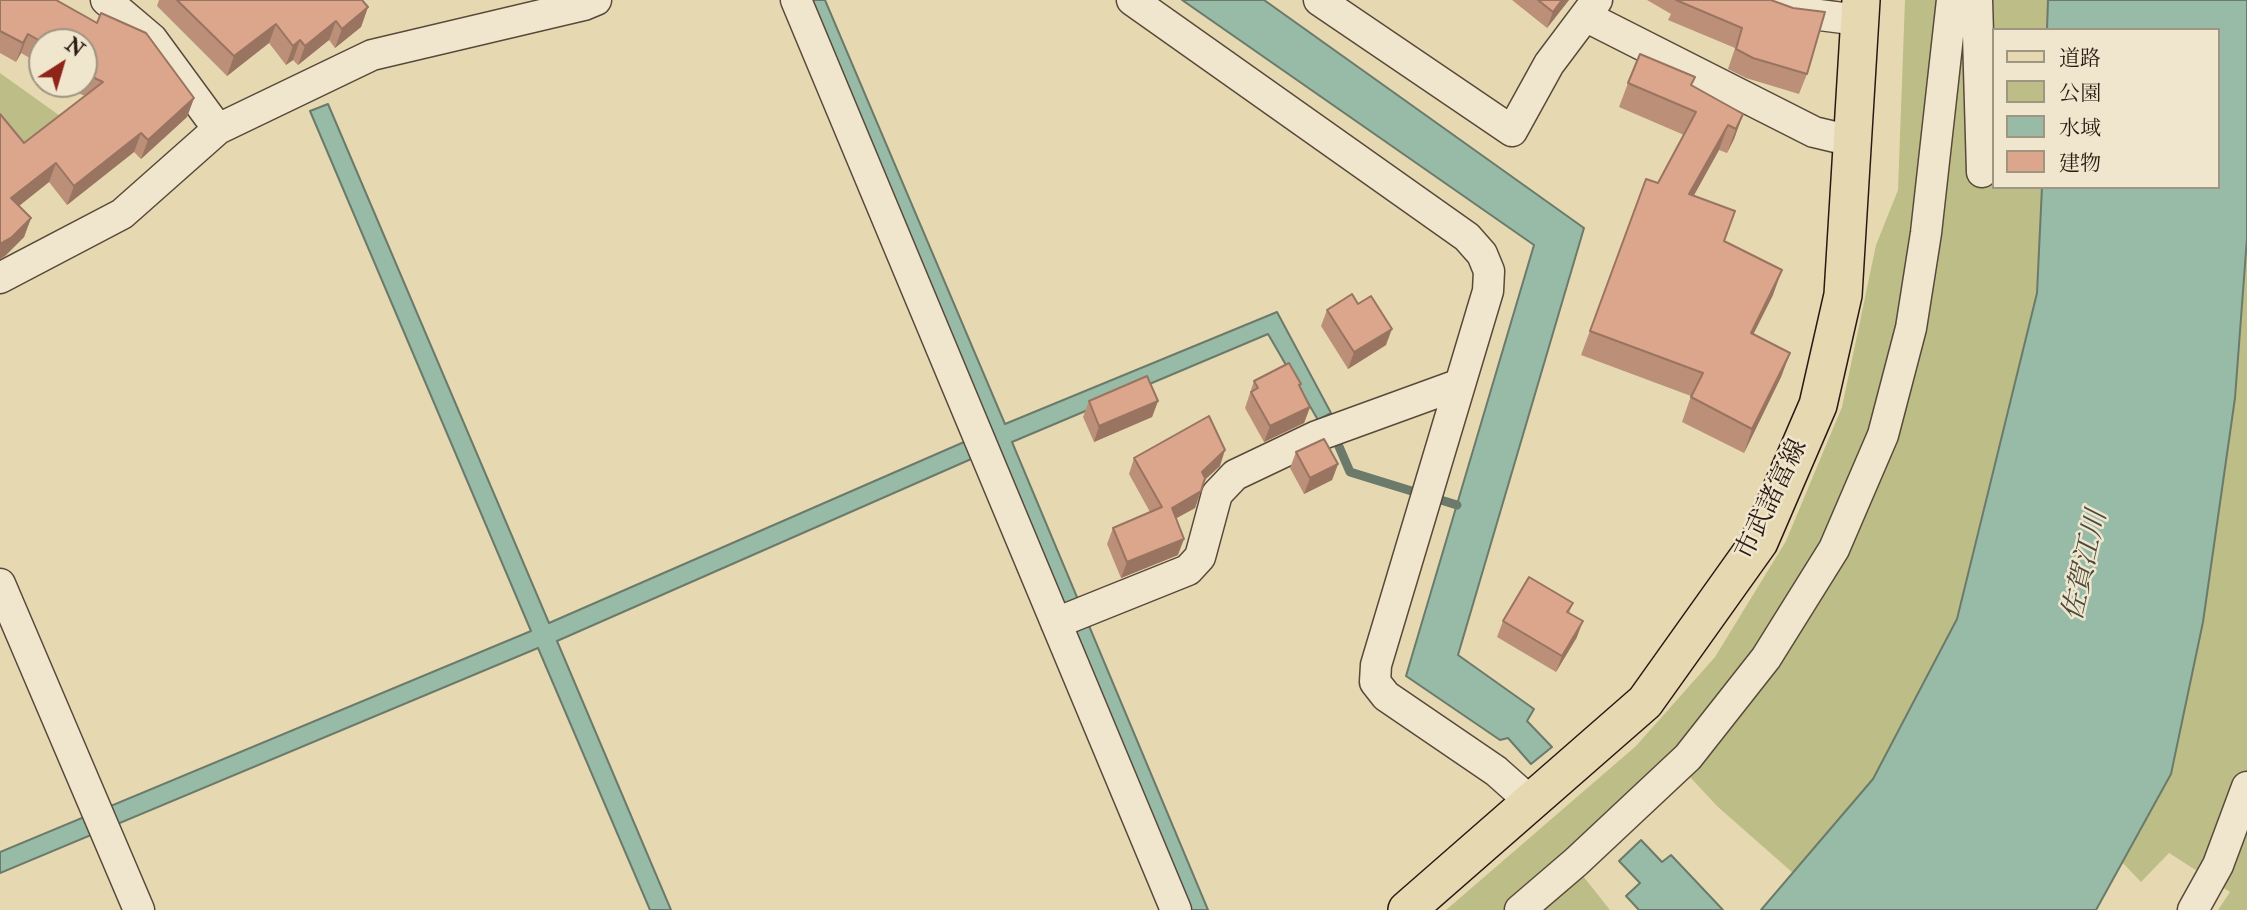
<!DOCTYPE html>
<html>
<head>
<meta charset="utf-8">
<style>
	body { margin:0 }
	#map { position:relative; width:2247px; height:910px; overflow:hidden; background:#e6d9b2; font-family:"IM FELL Double Pica","Noto Serif JP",serif }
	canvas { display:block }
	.legend { position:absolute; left:1992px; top:28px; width:228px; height:161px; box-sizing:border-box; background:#efe6cd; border:2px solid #a09483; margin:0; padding:9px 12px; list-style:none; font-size:21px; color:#2a1913 }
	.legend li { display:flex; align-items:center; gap:14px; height:35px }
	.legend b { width:35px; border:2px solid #a09483 }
	.north { position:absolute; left:28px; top:28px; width:70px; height:70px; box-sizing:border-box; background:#efe6cd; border:2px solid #a09483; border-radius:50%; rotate:37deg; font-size:19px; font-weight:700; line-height:28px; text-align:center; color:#2a1913 }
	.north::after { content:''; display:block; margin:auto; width:24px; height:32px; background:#8f2418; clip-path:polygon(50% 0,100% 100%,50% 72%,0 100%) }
</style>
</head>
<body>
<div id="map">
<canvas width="2247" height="910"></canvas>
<ul class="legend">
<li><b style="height:9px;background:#e6d9b2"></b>道路</li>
<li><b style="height:19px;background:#bdbd87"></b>公園</li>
<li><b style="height:19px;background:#97bba6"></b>水域</li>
<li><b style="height:19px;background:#dba68b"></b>建物</li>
</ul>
<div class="north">N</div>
</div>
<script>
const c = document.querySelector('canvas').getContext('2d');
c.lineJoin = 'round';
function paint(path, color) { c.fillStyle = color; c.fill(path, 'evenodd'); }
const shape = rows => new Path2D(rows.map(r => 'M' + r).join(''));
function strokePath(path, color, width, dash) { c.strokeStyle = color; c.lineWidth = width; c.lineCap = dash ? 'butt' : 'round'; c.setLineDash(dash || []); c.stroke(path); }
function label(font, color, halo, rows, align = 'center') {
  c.font = font + ' "IM FELL Double Pica","Noto Serif JP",serif'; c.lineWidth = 5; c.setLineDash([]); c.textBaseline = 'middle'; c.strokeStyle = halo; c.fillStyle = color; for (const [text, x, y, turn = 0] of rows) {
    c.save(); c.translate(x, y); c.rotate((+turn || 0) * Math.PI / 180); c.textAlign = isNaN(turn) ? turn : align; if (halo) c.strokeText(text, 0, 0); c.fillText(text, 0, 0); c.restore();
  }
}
const green = shape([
	[1905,0,2048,0,2047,30,1993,30,1993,187,2042,187,2037,293,1957,619,1873,779,1793,873,1718,807,1673,759,1568,857,1610,910,1446,910,1636,746,1715,657,1786,541,1842,407,1876,245,1898,190],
	[0,73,63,118,27,144,0,122],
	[2247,238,2247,910,2218,910,2230,892,2169,853,2141,882,2122,862,2096,910,2072,910,2235,398]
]);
const water = shape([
	[804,0,825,0,1005,424,1277,312,1331,413,1318,420,1268,334,1012,442,1208,910,1190,910,994,449,557,641,671,910,650,910,538,648,0,873,0,852,531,631,310,111,328,104,549,623,987,432,804,0],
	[1182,0,1264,0,1584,228,1458,655,1534,709,1527,721,1552,747,1531,764,1508,738,1500,740,1406,676,1534,245,1182,0],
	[2048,0,2247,0,2247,238,2235,398,2203,622,2171,774,2096,910,1761,910,1873,779,1957,619,2037,293,2042,187,2217,187,2217,30,2047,30,2048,0],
	[1641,840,1662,862,1671,855,1723,910,1639,910,1626,896,1640,883,1619,861,1641,840]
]);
const stream = shape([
	[1334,435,1350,472,1457,505]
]);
const minor = shape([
	[106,0,152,39,218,129],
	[796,0,1176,910],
	[1132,0,1467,237,1482,254,1489,271,1488,291,1376,665,1375,682,1386,696,1496,771,1532,803],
	[1319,0,1512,131,1549,64,1597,0],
	[1760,0,1788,11,1859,20],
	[1977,0,1982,172],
	[1585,16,1814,132,1852,141],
	[0,278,122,214,218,129,372,55,584,5,596,0],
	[0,584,139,910],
	[1056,623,1188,570,1200,557,1217,494,1235,475,1317,436,1460,384],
	[1520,910,1576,862,1688,757,1766,658,1834,549,1883,435,1911,328,1926,233,1952,0],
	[2193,910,2218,865,2247,787]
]);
const major = shape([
	[1407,910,1645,702,1759,542,1818,405,1843,295,1861,0]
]);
const wall = shape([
	[0,0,56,0,97,23,101,13,146,33,194,98,187,117,141,159,134,152,67,205,49,182,19,206,31,218,24,237,5,256,0,259,0,114,24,143,85,96,69,89,71,84,84,84,84,42,42,42,42,65,21,53,16,62,0,53],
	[159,0,362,0,368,7,361,27,335,48,329,40,298,65,293,60,286,65,269,43,227,76,157,6],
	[1512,0,1569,0,1547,28],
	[1647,0,1771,0,1807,74,1799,94,1746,78,1728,69,1735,48,1668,20,1671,14],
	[1628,83,1692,86,1743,114,1734,139,1727,153,1719,150,1693,196,1724,241,1773,295,1753,334,1790,353,1781,377,1744,453,1682,422,1691,396,1581,355,1646,179,1658,183,1684,135,1619,107],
	[1358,304,1386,345,1348,369,1321,326,1327,310],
	[1254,381,1300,387,1310,407,1304,423,1264,442,1245,408],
	[1089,401,1158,401,1152,417,1094,442,1083,417],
	[1296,452,1338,464,1332,480,1304,494,1290,468],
	[1134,458,1220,466,1204,480,1195,508,1176,518,1178,555,1121,578,1107,544,1113,528,1150,512,1129,474],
	[1573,603,1569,613,1577,637,1556,672,1497,637,1503,621]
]);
const shadedWall = shape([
	[1562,0,1569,0,1547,28,1553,12],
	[368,7,361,27,335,48,342,29],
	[336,21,329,40,298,65,305,46],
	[276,24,269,43,227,76,234,56],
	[28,34,21,53,16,62,23,43],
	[300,40,293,60,286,65,293,46],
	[194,98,187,117,141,159,148,140],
	[1743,114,1734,139,1727,153,1736,129],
	[1728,125,1719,150,1681,219,1689,194],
	[141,133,134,152,67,205,74,186],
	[56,163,49,182,5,217,11,198],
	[31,218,24,237,5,256,0,259,0,244],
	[1782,270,1773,295,1742,357,1751,333],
	[1392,329,1386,345,1348,369,1354,352],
	[1790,353,1781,377,1744,453,1752,429],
	[1158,401,1152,417,1094,442,1099,426],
	[1310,407,1304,423,1264,442,1270,426],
	[1225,450,1220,466,1196,488,1202,472],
	[1338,464,1332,480,1304,494,1310,478],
	[1201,491,1195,508,1166,524,1172,508],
	[1184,539,1178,555,1121,578,1127,562],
	[1583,621,1577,637,1556,672,1562,656]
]);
const building = shape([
	[0,0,56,0,97,23,101,13,146,33,194,98,148,140,141,133,74,186,56,163,11,198,31,218,12,237,0,244,0,114,24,143,103,82,84,73,84,42,42,42,28,34,23,43,0,31,0,0],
	[177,0,362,0,368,7,342,29,336,21,305,46,300,40,293,46,276,24,234,56,177,0],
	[1538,0,1562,0,1553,12,1538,0],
	[1676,0,1771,0,1793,8,1825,12,1807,74,1753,58,1736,49,1742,28,1676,0],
	[1640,54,1695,77,1691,85,1743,114,1736,129,1728,125,1689,194,1735,211,1724,241,1782,270,1751,333,1790,353,1752,429,1691,397,1703,373,1590,331,1646,179,1658,183,1696,112,1628,83,1640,54],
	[1352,294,1358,304,1371,296,1392,329,1354,352,1327,310,1352,294],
	[1289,363,1301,384,1299,385,1310,407,1270,426,1251,392,1258,388,1254,381,1289,363],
	[1147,376,1158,401,1099,426,1089,401,1147,376],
	[1209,416,1225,450,1202,472,1205,478,1201,491,1172,508,1184,539,1127,562,1113,528,1162,507,1134,458,1209,416],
	[1324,439,1338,464,1310,478,1296,452,1324,439],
	[1529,577,1573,603,1567,612,1583,621,1562,656,1503,621,1529,577]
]);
const streetNames = [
	["市武諸富線",1773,500,-64]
];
const waterNames = [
	["佐賀江川",2087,566,-77]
];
paint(green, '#bdbd87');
paint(water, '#97bba6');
strokePath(water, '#6b7a6b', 2);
strokePath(stream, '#6b7a6b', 9);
strokePath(minor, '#59493b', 33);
strokePath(major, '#2a1913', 40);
strokePath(minor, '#efe6cd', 30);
strokePath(major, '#e6d9b2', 37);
paint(wall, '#bc8f78');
paint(shadedWall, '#997461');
paint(building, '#dba68b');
strokePath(building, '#997461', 2);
label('26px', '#2a1913', '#efe6cd', streetNames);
label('italic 28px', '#4b4a3f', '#efe6cd', waterNames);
</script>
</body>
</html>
